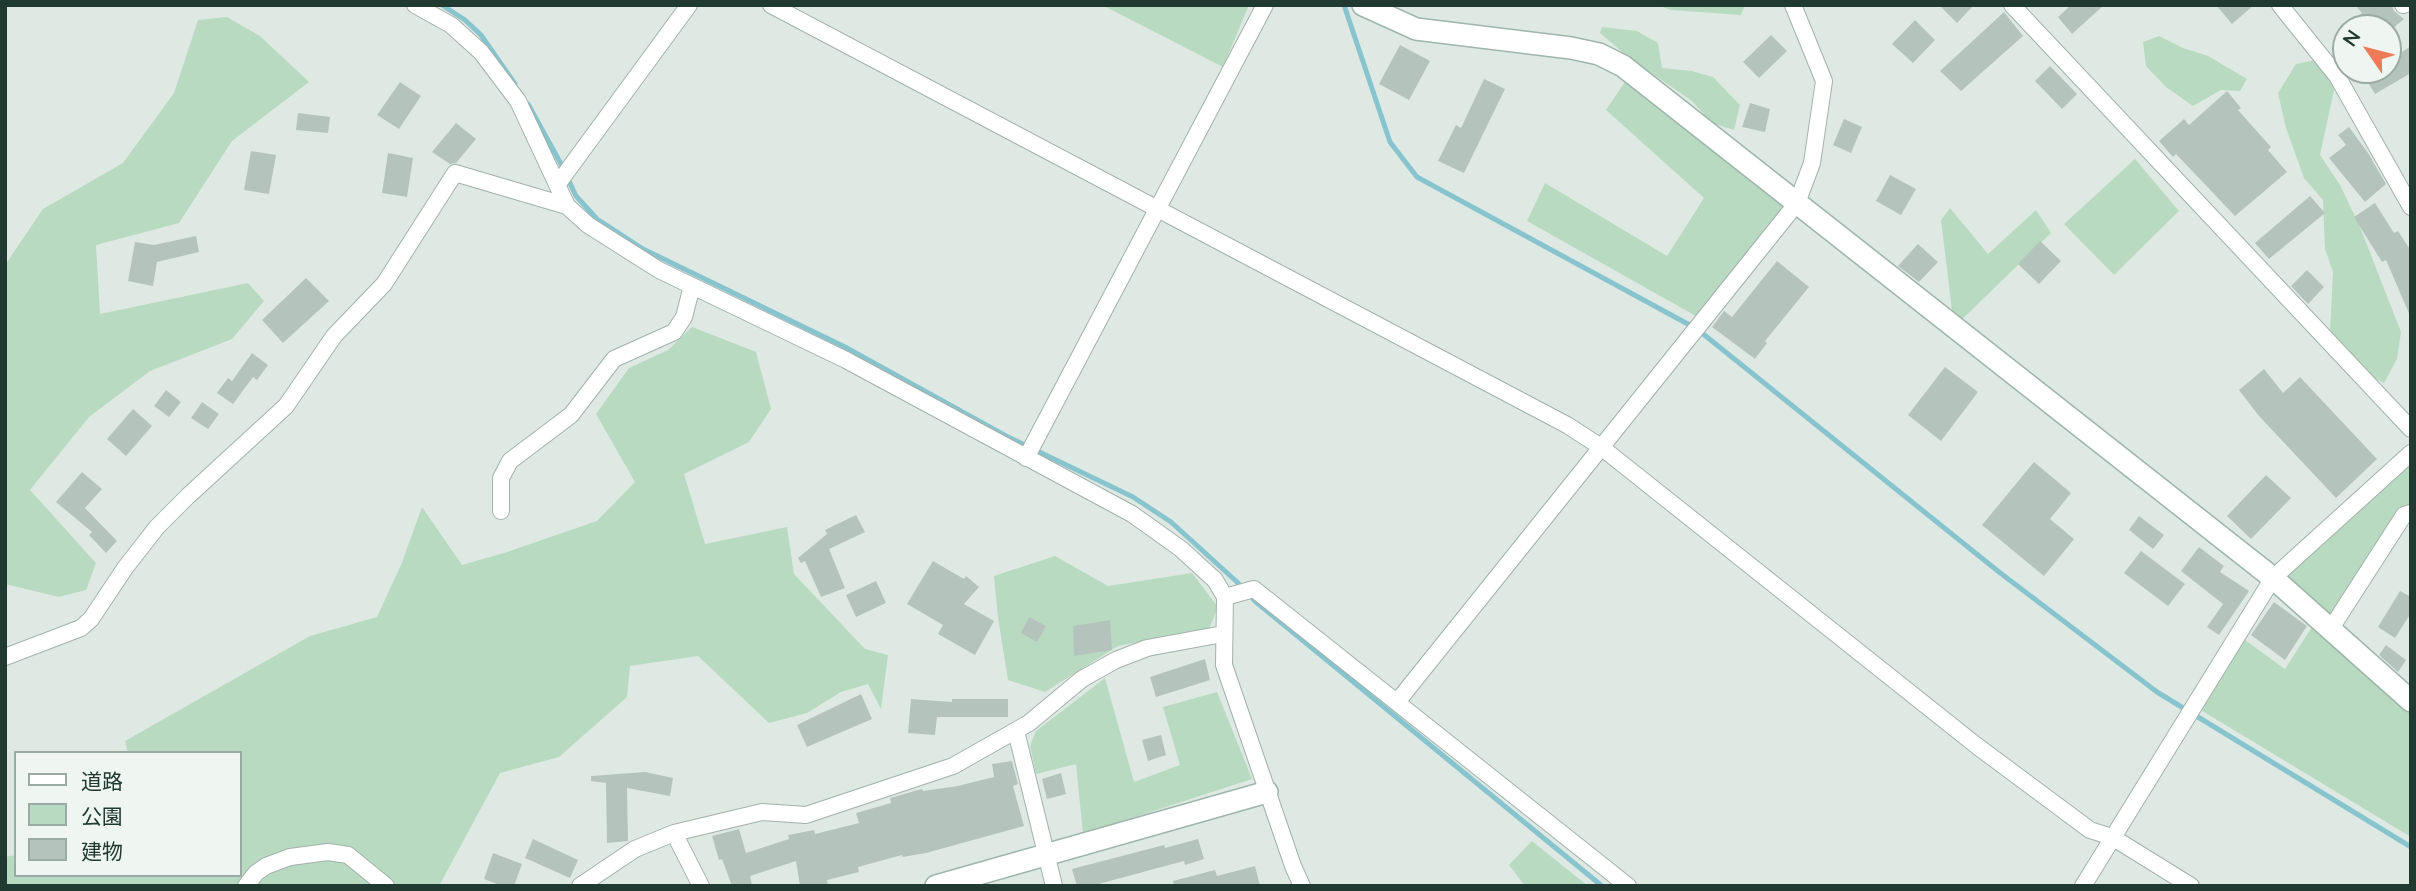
<!DOCTYPE html>
<html>
<head>
<meta charset="utf-8">
<style>
	body { margin:0 }
	#map { position:relative; width:2416px; height:891px; overflow:hidden; background:#dfe9e4; font-family:Lato,"Noto Sans JP",sans-serif }
	canvas { display:block }
	.frame { position:absolute; inset:0; border:7px solid #203931; pointer-events:none }
	.legend { position:absolute; left:14px; top:751px; width:228px; height:126px; box-sizing:border-box; background:#eff6f2; border:2px solid #9caaa5; margin:0; padding:9px 12px; list-style:none; font-size:21px; color:#203931 }
	.legend li { display:flex; align-items:center; gap:14px; height:35px }
	.legend b { width:35px; border:2px solid #9caaa5 }
	.north { position:absolute; left:2332px; top:14px; width:70px; height:70px; box-sizing:border-box; background:#eff6f2; border:2px solid #9caaa5; border-radius:50%; rotate:305deg; font-size:19px; font-weight:700; line-height:28px; text-align:center; color:#203931 }
	.north::after { content:''; display:block; margin:auto; width:24px; height:32px; background:#ed7a59; clip-path:polygon(50% 0,100% 100%,50% 72%,0 100%) }
</style>
</head>
<body>
<div id="map">
<canvas width="2416" height="891"></canvas>
<div class="frame"></div>
<ul class="legend">
<li><b style="height:9px;background:#fff"></b>道路</li>
<li><b style="height:19px;background:#b8dac0"></b>公園</li>
<li><b style="height:19px;background:#b4c4bd"></b>建物</li>
</ul>
<div class="north">N</div>
</div>
<script>
const c = document.querySelector('canvas').getContext('2d');
c.lineJoin = 'round';
function paint(path, color) { c.fillStyle = color; c.fill(path, 'evenodd'); }
const shape = rows => new Path2D(rows.map(r => 'M' + r).join(''));
function strokePath(path, color, width, dash) { c.strokeStyle = color; c.lineWidth = width; c.lineCap = dash ? 'butt' : 'round'; c.setLineDash(dash || []); c.stroke(path); }
const green = shape([
	[1102,5,1249,5,1223,67],
	[1657,5,1745,5,1741,15,1671,10],
	[227,17,260,36,309,82,232,141,179,223,96,245,100,314,248,283,264,301,232,339,150,371,89,417,30,490,96,563,86,590,59,597,5,584,5,265,43,209,123,163,174,93,198,20],
	[1602,27,1637,31,1658,43,1662,68,1692,71,1713,77,1740,105,1734,130,1712,123,1692,101,1627,56,1600,33],
	[2159,36,2183,48,2208,56,2247,79,2240,91,2221,90,2193,106,2166,87,2146,66,2143,42],
	[2315,60,2337,76,2320,155,2340,185,2360,227,2401,332,2397,359,2384,383,2352,367,2330,332,2333,272,2325,249,2323,200,2304,178,2286,128,2278,93,2296,64],
	[1631,73,1797,203,1703,320,1527,221,1545,183,1667,256,1704,198,1606,110],
	[2135,159,2179,211,2114,275,2064,224],
	[1950,208,1988,254,2036,210,2051,233,1954,327,1941,220],
	[692,327,756,352,771,409,749,442,684,474,705,544,787,527,794,574,865,649,888,655,881,709,868,684,841,692,807,713,769,723,698,656,630,666,627,697,559,757,500,773,439,886,393,886,367,876,369,886,5,886,5,857,16,855,16,875,240,875,240,753,128,753,125,741,310,636,377,617,401,565,422,507,462,565,504,553,597,521,635,482,596,414,629,368,668,350],
	[2411,454,2411,513,2334,624,2276,581],
	[1055,556,1108,586,1192,573,1218,607,1209,629,1118,646,1045,692,1008,680,998,618,994,576],
	[2317,619,2411,700,2411,837,2194,706,2238,635,2285,669],
	[1105,678,1134,782,1180,765,1163,707,1217,692,1252,779,1083,834,1076,764,1036,774,1030,746,1036,731],
	[1532,841,1588,886,1525,886,1509,865]
]);
const stream = shape([
	[442,5,465,20,481,35,515,84],
	[1344,5,1390,142,1417,177,1697,329,1999,572,2157,692,2411,847],
	[528,104,561,164,576,196,597,219,643,249,845,347,1006,436,1133,497,1171,522,1236,581,1256,602,1602,886]
]);
const building = shape([
	[1939,5,1974,5,1957,23],
	[2071,5,2104,5,2072,34,2058,17],
	[2216,5,2254,5,2232,24],
	[2355,5,2392,5,2394,11,2404,19,2393,28,2342,28,2362,13],
	[2004,12,2023,36,1961,91,1940,71],
	[1915,20,1935,40,1913,63,1892,44],
	[1771,35,1787,51,1759,78,1743,62],
	[1400,45,1430,61,1409,100,1379,84],
	[2411,46,2411,73,2375,94,2364,76,2373,70,2388,70,2388,61],
	[2050,66,2077,94,2062,109,2035,81],
	[1484,79,1505,89,1464,173,1438,161,1456,125,1461,128],
	[400,82,421,96,399,129,377,115],
	[2227,91,2241,108,2238,110,2271,147,2268,150,2287,172,2235,216,2176,154,2173,157,2159,141,2184,119,2189,125],
	[1750,103,1770,109,1765,132,1742,127],
	[298,113,330,117,328,133,296,130],
	[1844,119,1862,127,1851,153,1833,145],
	[456,123,476,139,456,163,450,164,432,152],
	[2349,127,2368,153,2386,184,2365,202,2329,158,2346,145,2338,135],
	[251,151,276,155,269,194,244,190],
	[388,153,413,158,407,197,382,193],
	[1890,175,1916,189,1901,215,1876,201],
	[2310,196,2325,213,2269,259,2255,243],
	[2375,203,2394,233,2398,231,2411,251,2411,318,2386,260,2382,262,2354,217],
	[196,236,199,252,157,262,153,286,128,281,135,242,154,245],
	[2040,241,2061,261,2039,284,2018,264],
	[1918,244,1938,262,1919,282,1898,266],
	[1777,261,1809,287,1765,341,1767,343,1755,359,1712,327,1724,311,1732,317],
	[2307,270,2324,287,2308,304,2291,286],
	[306,278,329,301,283,343,262,320],
	[252,353,268,365,257,380,253,377,233,404,217,393,228,378,232,381],
	[1945,367,1978,392,1941,441,1908,415],
	[2264,369,2283,393,2300,377,2377,459,2336,498,2259,416,2239,390],
	[166,390,181,402,169,417,154,406],
	[202,402,219,414,208,429,191,418],
	[133,409,152,426,126,456,107,439],
	[2034,462,2071,493,2050,519,2074,539,2044,576,1982,525],
	[82,472,102,489,85,508,117,541,106,553,89,535,92,532,56,502],
	[2266,475,2291,498,2251,539,2227,516],
	[856,515,865,532,829,549,845,588,821,597,805,561,801,563,798,558,827,534,825,530],
	[2139,516,2164,535,2153,549,2129,530],
	[2199,547,2224,566,2220,572,2249,591,2219,635,2207,627,2223,604,2181,571],
	[2141,551,2185,584,2168,606,2124,573],
	[933,561,964,579,966,576,979,587,964,604,994,621,975,655,938,634,943,625,907,604],
	[876,581,886,603,856,617,846,595],
	[2400,591,2411,597,2411,613,2395,638,2378,627],
	[2274,602,2307,626,2285,660,2251,635],
	[1029,617,1046,626,1037,642,1021,633],
	[1110,620,1112,650,1074,656,1073,626],
	[2386,645,2406,660,2398,672,2379,655],
	[1205,659,1210,680,1156,697,1150,677],
	[861,694,872,719,807,747,797,725],
	[911,699,952,702,952,699,1008,699,1008,717,937,717,935,735,908,733],
	[1161,735,1166,755,1148,761,1142,740],
	[1012,761,1018,784,1013,786,1024,826,926,853,903,857,902,855,858,867,859,872,827,880,828,886,800,886,796,861,750,876,752,886,732,886,722,859,719,860,712,836,739,829,746,853,789,839,788,835,814,830,815,834,859,823,856,813,891,803,890,798,897,796,922,789,923,791,958,786,994,777,992,764],
	[645,772,673,778,670,796,627,788,628,841,607,843,606,783,591,781,591,776],
	[1061,773,1066,794,1047,799,1042,779],
	[533,839,578,860,570,878,525,858],
	[1198,839,1204,859,1185,865,1184,861,1091,886,1077,886,1072,869,1164,845,1165,848],
	[493,853,522,864,514,886,502,886,484,879],
	[1255,866,1260,886,1174,886,1173,881,1215,870,1217,876]
]);
const street = shape([
	[415,5,451,25,481,52,518,101,567,206,588,225,659,270,846,360,1132,514,1181,549,1215,580,1225,597,1224,665,1293,866,1302,886],
	[771,5,1567,425,1601,447,1977,746,2090,830,2112,837,2191,886],
	[2012,5,2411,429],
	[2280,5,2337,76,2411,207],
	[2403,5,2404,5],
	[557,185,689,5],
	[1026,458,1265,5],
	[501,511,501,478,510,461,571,415,614,359,674,332,684,317,692,286],
	[1225,597,1254,589,1628,886],
	[2330,630,2404,515,2411,513],
	[5,657,81,628,91,619,125,568,157,527,188,496,286,406,334,336,384,284,455,173,567,206],
	[1397,702,1797,203,1812,163,1824,81,1793,5],
	[1016,731,1054,886],
	[674,833,701,886],
	[246,886,256,873,266,866,290,857,328,852,348,855,386,886],
	[580,886,635,849,674,833,762,812,806,815,953,766,1029,723,1082,679,1116,660,1147,648,1223,634],
	[2083,886,2273,578,2411,453]
]);
const secondary = shape([
	[1363,5,1416,29,1571,48,1599,54,1623,66,2273,578,2411,701],
	[936,886,1267,792]
]);
paint(green, '#b8dac0');
strokePath(stream, '#88c4cd', 5);
paint(building, '#b4c4bd');
strokePath(street, '#a2b1ab', 18);
strokePath(secondary, '#9eb5ac', 24);
strokePath(street, '#fff', 16);
strokePath(secondary, '#fff', 21);
</script>
</body>
</html>
